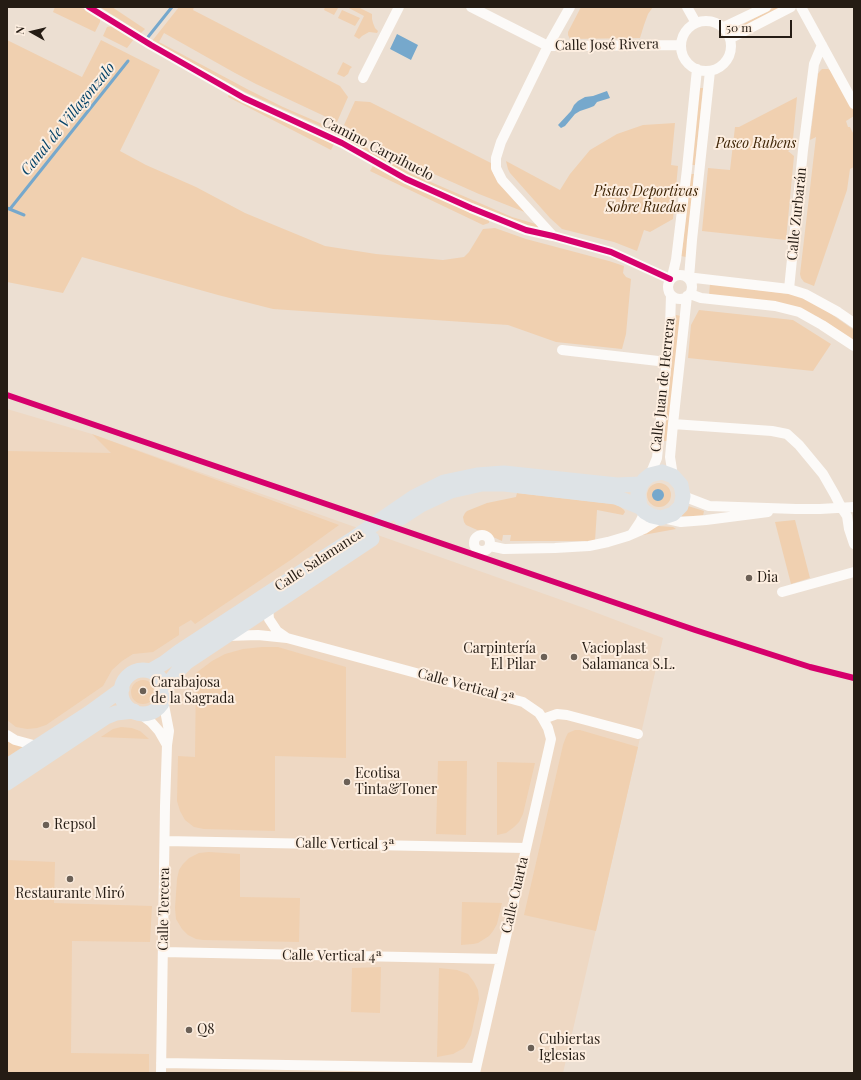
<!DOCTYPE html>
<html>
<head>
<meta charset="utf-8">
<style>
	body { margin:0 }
	#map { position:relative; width:861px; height:1080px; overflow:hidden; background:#ecdfd2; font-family:"Playfair Display",serif }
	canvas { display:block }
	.frame { position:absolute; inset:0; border:8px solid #251c14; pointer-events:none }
	.north { position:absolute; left:12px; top:12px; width:40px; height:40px; -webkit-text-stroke:3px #fdeee0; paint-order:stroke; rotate:278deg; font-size:11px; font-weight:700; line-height:16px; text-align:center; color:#251c14 }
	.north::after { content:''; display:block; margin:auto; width:14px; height:18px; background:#251c14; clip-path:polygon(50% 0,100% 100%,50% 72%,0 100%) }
	.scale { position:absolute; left:719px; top:20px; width:73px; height:18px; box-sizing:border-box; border:2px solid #251c14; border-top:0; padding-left:5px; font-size:12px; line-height:14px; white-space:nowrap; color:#251c14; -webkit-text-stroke:3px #fdeee0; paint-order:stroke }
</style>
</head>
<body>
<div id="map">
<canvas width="861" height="1080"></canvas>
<div class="frame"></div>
<div class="north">N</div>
<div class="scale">50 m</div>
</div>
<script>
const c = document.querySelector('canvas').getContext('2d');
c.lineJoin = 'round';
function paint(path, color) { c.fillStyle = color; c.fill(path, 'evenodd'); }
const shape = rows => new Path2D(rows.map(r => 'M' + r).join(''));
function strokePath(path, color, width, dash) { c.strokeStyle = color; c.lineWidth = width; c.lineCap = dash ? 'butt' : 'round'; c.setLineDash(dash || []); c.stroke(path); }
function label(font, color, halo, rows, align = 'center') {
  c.font = font + ' "Playfair Display",serif'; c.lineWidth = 4; c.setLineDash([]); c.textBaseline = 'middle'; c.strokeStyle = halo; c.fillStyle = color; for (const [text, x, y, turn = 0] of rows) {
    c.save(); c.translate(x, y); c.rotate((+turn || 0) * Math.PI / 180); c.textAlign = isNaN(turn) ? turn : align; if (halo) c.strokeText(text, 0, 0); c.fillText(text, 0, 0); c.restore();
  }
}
const built = shape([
	[7,409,92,434,584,608,663,638,563,1073,7,1073]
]);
const green = shape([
	[55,7,80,7,100,17,100,22,95,32,53,12],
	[100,7,112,7,145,29,141,33],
	[179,7,194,7,193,10,340,86,348,97,337,122,256,84,235,73,164,33,159,42,247,89,283,107,336,130,410,173,512,217,539,225,540,228,528,226,509,219,407,175,344,139,324,128,245,92,152,41],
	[325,7,337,7,338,8,334,15,324,10],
	[347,7,358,7,372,14,372,19,373,23,375,28,378,31,377,33,369,32,362,36,359,39,354,36,364,16],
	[581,7,653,7,648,14,644,25,640,38,570,39,568,35,568,32],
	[775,7,783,7,744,28,742,25],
	[342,10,360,18,355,26,338,18],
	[112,26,134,39,127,48,103,36,107,27],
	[7,40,82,77,101,40,160,70,120,151,146,165,196,187,245,213,325,246,376,254,443,260,464,257,469,252,483,229,495,228,526,239,609,261,624,266,623,273,626,277,631,279,626,334,622,349,556,342,508,325,273,309,218,295,82,257,63,293,7,282],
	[343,62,352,67,350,69,348,74,344,77,337,74],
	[822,69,828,69,830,70,836,76,854,111,854,116,846,121,848,127,850,127,854,135,854,167,850,169,847,190,814,286,804,282,801,278,800,274,816,137,810,140,818,74,820,71],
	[699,88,703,88,695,165,691,165],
	[229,94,334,144,331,150,228,97],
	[797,97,792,149,788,151,794,156,786,240,702,231,708,168,730,170,735,127,739,127],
	[355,101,370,102,491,163,493,173,499,183,527,213,479,194,398,158,344,125],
	[675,123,671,165,678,166,673,219,650,232,644,230,637,251,614,242,562,229,550,218,510,173,508,169,506,161,560,190,570,174,590,150,617,134,643,125],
	[373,166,402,182,489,220,489,223,483,225,370,171],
	[690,174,694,174,686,257,681,256,683,244],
	[710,284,790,294,804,298,824,309,854,330,854,341,818,317,709,295],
	[699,310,793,320,831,344,813,371,688,358,691,325],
	[676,315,681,316,667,441,663,441],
	[92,434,339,525,292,559,195,624,191,620,179,627,179,635,153,652,133,654,122,661,112,670,103,686,46,725,37,728,27,729,16,727,7,720,7,451,111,453],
	'647 495a12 12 0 1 1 24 0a12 12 0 1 1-24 0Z',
	[517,493,613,504,619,506,624,510,625,512,623,515,597,510,595,541,510,541,511,535,503,535,502,541,466,525,464,522,463,517,465,513,467,511,487,503,516,497],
	[688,506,704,511,703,516,681,516],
	[795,520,810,578,791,584,775,522],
	[658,526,673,527,676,529,643,535,643,533,651,528],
	[262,647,278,647,346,667,346,758,275,756,275,831,204,829,194,827,185,820,180,811,177,801,178,756,195,757,196,673,212,661,225,654,243,649],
	'131 692a12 12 0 1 1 24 0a12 12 0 1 1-24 0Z',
	[121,727,132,728,140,731,149,739,101,737,113,729],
	[575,730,580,730,638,747,596,931,524,915,563,745,566,737,568,733],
	[7,741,21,745,23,748,7,760],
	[438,761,467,761,466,835,436,834],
	[497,762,535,763,523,814,519,822,514,827,506,833,497,835],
	[209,852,240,854,240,897,300,898,299,942,203,940,196,939,188,935,182,929,176,919,175,908,177,879,179,870,183,864,189,858,199,853],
	[7,860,55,862,54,903,152,906,150,942,72,941,71,1053,149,1054,149,1073,7,1073],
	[462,902,502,903,497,924,493,931,489,936,478,943,473,944,461,945],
	[381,967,380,1013,351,1012,352,968],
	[439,968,457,970,468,974,474,982,478,990,479,999,471,1035,467,1043,464,1048,453,1054,437,1057]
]);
const water = shape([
	[397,34,418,45,411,60,390,49],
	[607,91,610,98,597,102,594,106,589,108,580,111,575,114,565,126,561,128,558,125,571,111,574,105,578,101,585,97,593,96],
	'652 495a6 6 0 1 1 12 0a6 6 0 1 1-12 0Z'
]);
const stream = shape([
	[148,37,172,7],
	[7,208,24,215],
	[10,209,128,61]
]);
const minor = shape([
	[89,7,151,45,244,98,342,143,406,179,471,208,526,230,553,236,611,252,670,279],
	[471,7,548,46,681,45],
	[687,7,696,23],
	[801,7,854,104],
	'681 46a25 25 0 1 1 50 0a25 25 0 1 1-50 0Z',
	[724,27,766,7],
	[731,38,791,7],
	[363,78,399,7],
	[553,236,502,180,496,168,496,158,501,142,548,46,570,7],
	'668 287a12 12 0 1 1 24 0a12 12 0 1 1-24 0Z',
	[672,277,676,260,687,169,697,69],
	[689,278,692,240,710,71],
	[690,280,695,278,789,289,805,294,838,312,854,323],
	[789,289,803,150,814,64,822,45],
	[690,294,701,298,775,306,799,312,822,325,854,346],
	[562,350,667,362],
	[673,424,772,431,787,434,799,445,823,474,835,495,841,507,847,516,849,529,854,544],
	[650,475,657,458,670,328,671,295],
	[673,476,670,457,673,424,687,296],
	[683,496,709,506,796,509,820,509,854,507],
	[663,518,681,522,706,520,768,512],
	[632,534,640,522,645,512],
	'474 543a8 8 0 1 1 16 0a8 8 0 1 1-16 0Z',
	[490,546,504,549,555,548,589,546,608,542,628,536,644,529,661,518],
	[782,592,854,572],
	[268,608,269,619,277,631,287,638],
	[227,636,258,635,287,638,523,702,539,713,543,719,557,714,567,715,638,734],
	[139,713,151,722,159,731,167,745],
	[7,735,15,740,37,746],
	[165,841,526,848],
	[163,952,501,959],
	[161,1063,476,1068],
	[161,1073,165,806,167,745,169,731,163,700],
	[475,1073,549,748,551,739,548,728,543,719]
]);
const primary = shape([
	[662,472,673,476,681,485,683,496,681,506,673,514,661,518,652,516,645,512,640,507,638,494,641,484,645,479,650,475,662,472],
	[401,518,421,505,451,491,482,484,504,484,616,497,640,507],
	'121 692a22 22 0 1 1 44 0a22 22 0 1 1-44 0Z',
	[150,671,164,663,180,651,267,594,354,538,414,497,444,482,477,475,504,473,617,485,641,484],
	[165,688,178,671,187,662,372,539],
	[7,766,89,713,122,689],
	[7,783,106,717,116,713,134,711]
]);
const cycleway = shape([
	[89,7,151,45,244,98,342,143,406,179,471,208,526,230,553,236,611,252,670,279],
	[7,395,695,630,810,667,854,678]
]);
const markers = [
	[749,578,4,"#6b6056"],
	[544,657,4,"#6b6056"],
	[574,657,4,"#6b6056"],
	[143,691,4,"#6b6056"],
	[347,782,4,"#6b6056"],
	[46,825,4,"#6b6056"],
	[70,879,4,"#6b6056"],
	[189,1030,4,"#6b6056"],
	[531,1048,4,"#6b6056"]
];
const streetNames = [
	["Calle José Rivera",607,45,-1],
	["Camino Carpihuelo",378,149,27],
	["Calle Zurbarán",797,214,-84],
	["Calle Juan de Herrera",663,385,-84],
	["Calle Salamanca",319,560,-33],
	["Calle Vertical 2ª",466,686,15],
	["Calle Vertical 3ª",345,844,1],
	["Calle Cuarta",515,895,-77],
	["Calle Tercera",164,909,-89],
	["Calle Vertical 4ª",332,956,1]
];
const parkNames = [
	["Paseo Rubens",756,144],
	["Pistas Deportivas",646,192],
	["Sobre Ruedas",646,208]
];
const poiNames = [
	["Dia",757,578],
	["Carpintería",536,649,"right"],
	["El Pilar",536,665,"right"],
	["Vacioplast",582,649],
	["Salamanca S.L.",582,665],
	["Carabajosa",151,683],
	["de la Sagrada",151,699],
	["Ecotisa",355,774],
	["Tinta&Toner",355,790],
	["Repsol",54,825],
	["Restaurante Miró",70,894,"center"],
	["Q8",197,1030],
	["Cubiertas",539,1040],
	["Iglesias",539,1056]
];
const waterNames = [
	["Canal de Villagonzalo",68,119,-51]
];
paint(built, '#eed8c3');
paint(green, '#f0d0b0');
paint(water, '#76a8cc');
strokePath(stream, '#76a8cc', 3);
strokePath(minor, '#fcfaf8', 10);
strokePath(primary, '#dee3e6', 15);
strokePath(cycleway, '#d6006c', 6);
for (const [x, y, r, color] of markers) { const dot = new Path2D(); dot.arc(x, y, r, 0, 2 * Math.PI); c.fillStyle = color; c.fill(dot); strokePath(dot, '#fdeee0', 1.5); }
label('14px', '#251c14', '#fdeee0', streetNames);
label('italic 14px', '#3e2405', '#fdeee0', parkNames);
label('14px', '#251c14', '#fdeee0', poiNames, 'left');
label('italic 15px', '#044369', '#fdeee0', waterNames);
</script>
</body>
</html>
